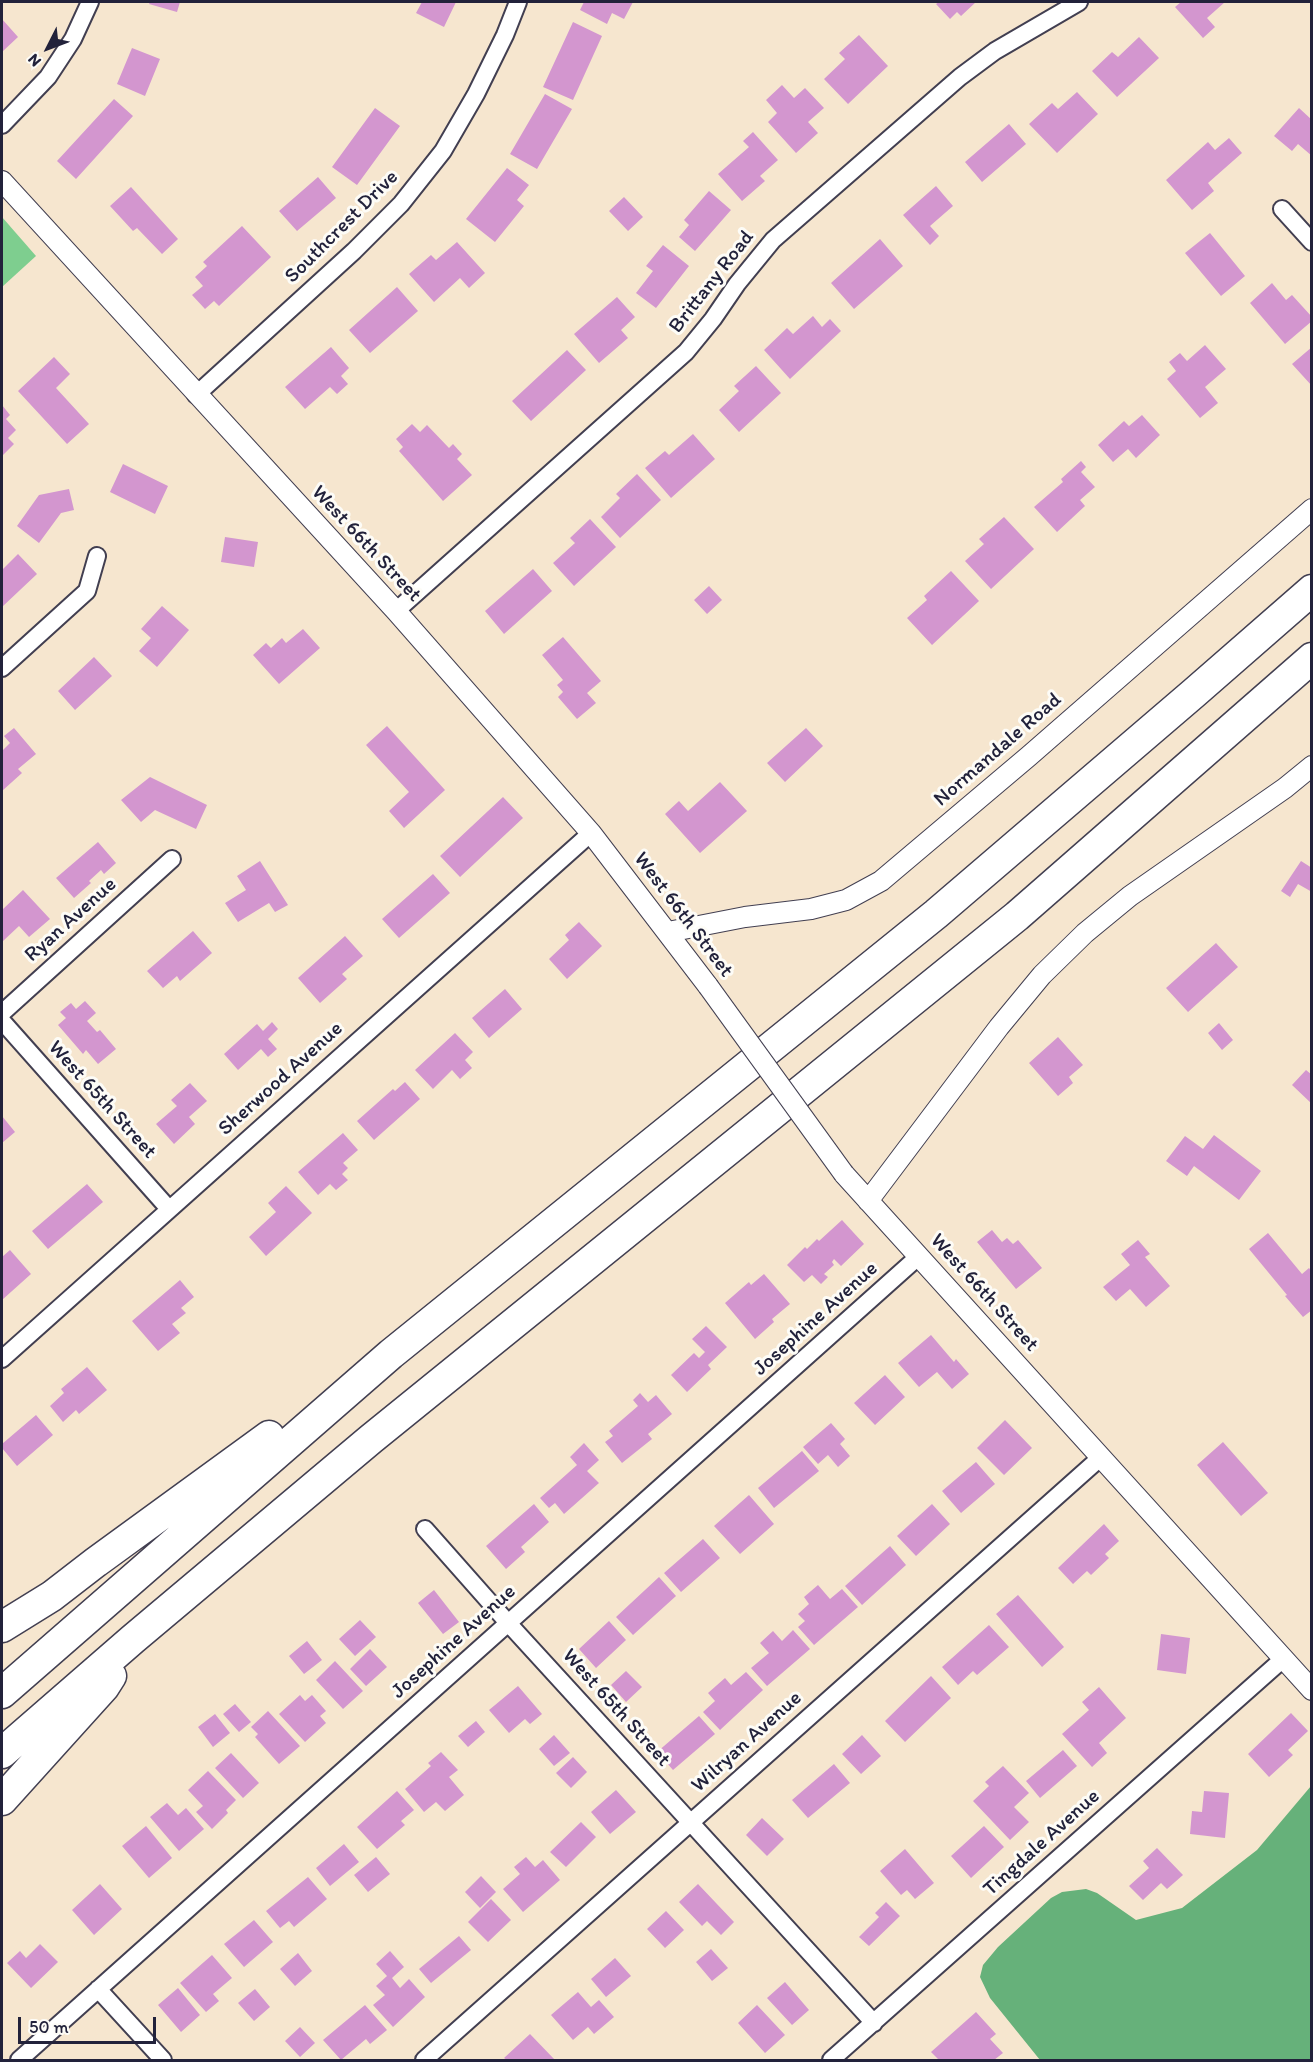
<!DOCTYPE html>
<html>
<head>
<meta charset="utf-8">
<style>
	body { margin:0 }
	#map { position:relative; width:1313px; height:2062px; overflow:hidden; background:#f6e6cf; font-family:Itim,sans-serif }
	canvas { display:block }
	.frame { position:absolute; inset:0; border:3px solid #22223b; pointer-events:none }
	.north { position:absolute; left:18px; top:18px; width:60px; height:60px; -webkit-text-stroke:4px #fdfcf7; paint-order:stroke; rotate:228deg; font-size:16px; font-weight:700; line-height:24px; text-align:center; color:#22223b }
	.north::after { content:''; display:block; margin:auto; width:21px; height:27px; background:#22223b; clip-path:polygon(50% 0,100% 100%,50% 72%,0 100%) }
	.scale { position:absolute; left:18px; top:2017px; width:138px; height:27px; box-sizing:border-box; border:3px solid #22223b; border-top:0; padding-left:8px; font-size:18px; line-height:21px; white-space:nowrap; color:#22223b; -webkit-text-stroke:4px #fdfcf7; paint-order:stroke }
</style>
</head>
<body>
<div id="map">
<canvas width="1313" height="2062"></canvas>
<div class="frame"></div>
<div class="north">N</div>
<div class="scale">50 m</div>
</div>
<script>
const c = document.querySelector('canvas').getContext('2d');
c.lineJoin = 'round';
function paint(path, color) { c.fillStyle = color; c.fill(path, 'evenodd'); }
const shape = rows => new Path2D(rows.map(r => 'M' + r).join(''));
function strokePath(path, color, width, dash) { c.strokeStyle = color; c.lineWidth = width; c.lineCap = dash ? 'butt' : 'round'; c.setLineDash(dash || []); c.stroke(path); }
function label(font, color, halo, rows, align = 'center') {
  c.font = font + ' Itim,sans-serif'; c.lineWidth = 6; c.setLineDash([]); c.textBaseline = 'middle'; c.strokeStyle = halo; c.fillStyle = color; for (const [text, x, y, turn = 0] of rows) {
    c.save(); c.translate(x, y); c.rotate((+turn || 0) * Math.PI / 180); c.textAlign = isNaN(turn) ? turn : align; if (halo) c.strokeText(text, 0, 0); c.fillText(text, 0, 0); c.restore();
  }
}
const green = shape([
	[2,217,36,256,2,287]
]);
const forest = shape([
	[1311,1786,1311,2060,1040,2060,990,1998,980,1977,983,1965,998,1947,1051,1898,1062,1892,1086,1889,1097,1893,1136,1920,1182,1908,1257,1850]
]);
const building = shape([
	[150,2,180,2,177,12,149,4],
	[422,2,456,2,444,27,416,13],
	[584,2,633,2,624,19,612,13,607,24,580,10],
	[939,2,976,2,961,16,957,12,950,19,936,4],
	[1181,2,1225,2,1207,18,1215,27,1203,38,1175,7],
	[2,19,18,37,2,52],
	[573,22,602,36,573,100,543,87],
	[859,35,888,66,848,104,824,79,845,59,839,53],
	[1139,37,1159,58,1117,97,1092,71,1112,52,1118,57],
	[132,48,160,59,145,96,117,84],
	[782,85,794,98,805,88,824,108,808,122,818,133,796,153,768,122,777,113,766,100],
	[1077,92,1098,114,1057,153,1029,124,1052,103,1058,109],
	[545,94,572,109,537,169,510,154],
	[114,99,133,116,76,179,57,161],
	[375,108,400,126,357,185,332,167],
	[1299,108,1312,120,1312,156,1298,144,1292,151,1274,136],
	[1009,124,1026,144,982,182,965,162],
	[753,132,778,160,760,176,765,181,742,201,718,174,749,147,743,141],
	[1229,138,1242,153,1208,183,1214,191,1192,210,1166,180,1208,142,1215,150],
	[507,168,529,185,517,200,524,206,495,242,466,219],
	[318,177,336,198,297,231,279,211],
	[936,186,953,206,930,226,939,236,930,245,903,215],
	[131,187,178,239,162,254,137,228,133,231,110,206],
	[709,191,731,210,695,251,679,237,689,225,684,220],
	[624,197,643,217,628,231,609,211],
	[242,226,271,257,219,306,214,301,205,309,192,295,203,286,195,277,207,266,203,262],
	[1210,233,1245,276,1221,296,1185,253],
	[880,239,903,266,854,309,831,283],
	[457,242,485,273,469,288,460,278,434,302,409,274,431,255,436,260],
	[663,245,689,266,656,308,636,293,653,271,646,266],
	[1272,283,1286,300,1292,295,1312,317,1312,321,1285,344,1250,303],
	[397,287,418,311,370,353,349,330],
	[617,297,635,317,621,330,628,338,599,363,574,334],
	[813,316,822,327,830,319,841,331,790,379,764,350,787,328,793,334],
	[1205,345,1226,369,1205,387,1218,403,1200,418,1167,379,1176,371,1169,362,1180,353,1187,361],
	[331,347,349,368,341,376,348,384,337,394,330,387,305,409,285,387],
	[1312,347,1312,386,1292,364],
	[567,350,586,370,531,421,512,401],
	[54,357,70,374,56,388,89,424,67,444,18,391],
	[756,366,781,393,739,432,719,410,739,391,734,386],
	[2,405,10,415,6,419,16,430,8,438,14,444,2,456],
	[1142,415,1160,435,1136,458,1128,449,1113,462,1098,445,1124,421,1129,426],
	[412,424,420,432,427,425,449,448,453,444,462,454,457,459,472,475,443,501,399,451,403,447,396,439],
	[693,434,715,459,671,498,645,468,665,451,669,455],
	[1081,461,1086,467,1081,472,1095,487,1080,500,1085,506,1057,532,1034,507,1063,482,1061,479],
	[123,464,168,486,155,514,110,492],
	[637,474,661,500,620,538,601,517,620,498,616,494],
	[69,489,74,510,61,513,39,543,17,526,39,495],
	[1004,517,1034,549,991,589,965,561,984,544,979,539],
	[590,519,616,547,574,586,553,563,575,543,570,538],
	[225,537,258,542,254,567,221,562],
	[18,554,37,574,2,607,2,570],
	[533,569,552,591,504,634,485,611],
	[951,571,979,601,932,645,907,618,927,600,924,596],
	[709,586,722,600,707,614,694,600],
	[162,606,189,630,157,667,139,651,151,638,141,629],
	[303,629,320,648,279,684,253,655,266,643,271,648,282,638,286,643],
	[563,637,601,681,587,693,596,703,577,719,558,697,563,692,557,685,563,680,542,655],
	[94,657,112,676,75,710,58,691],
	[387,726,445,790,404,828,389,811,409,792,366,745],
	[14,728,36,754,18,769,22,773,2,791,2,751,10,743,4,736],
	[806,728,823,746,785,782,767,763],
	[150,777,207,805,196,829,155,810,141,822,121,800],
	[720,782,747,811,700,853,665,814,679,801,688,811],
	[503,797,523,818,460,877,440,856],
	[98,842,116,863,104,874,101,870,89,881,91,883,74,898,56,878],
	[260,861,288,905,275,912,269,903,238,922,225,903,246,890,237,876],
	[1301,861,1312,868,1312,892,1298,884,1290,897,1281,891],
	[433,874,450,893,399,938,382,919],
	[23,890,50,919,29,937,19,926,2,942,2,910],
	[579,922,602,946,567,979,549,959,569,940,565,935],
	[193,931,212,953,180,981,177,976,163,988,147,971],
	[345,936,363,956,342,974,347,979,320,1003,298,978],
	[1216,943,1238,967,1188,1012,1166,988],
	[505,989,522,1009,489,1038,472,1018],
	[85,1001,96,1013,87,1021,97,1032,100,1030,116,1049,98,1064,86,1050,83,1054,58,1025,66,1018,60,1012,71,1003,76,1009],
	[272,1022,278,1029,268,1039,277,1049,268,1057,261,1049,238,1070,224,1054,257,1024,263,1031],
	[1219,1023,1233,1040,1222,1050,1208,1033],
	[455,1033,473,1052,465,1060,472,1068,460,1079,452,1070,433,1089,415,1070],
	[1058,1037,1083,1065,1069,1077,1073,1083,1058,1096,1029,1063],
	[1306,1070,1312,1075,1312,1104,1292,1085],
	[405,1082,420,1099,374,1140,357,1121,393,1089,395,1091],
	[190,1083,207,1101,189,1117,195,1124,174,1144,156,1124,177,1106,171,1100],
	[2,1116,15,1132,2,1143],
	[343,1133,358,1150,343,1163,348,1168,342,1174,348,1180,336,1190,330,1184,318,1195,298,1172],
	[1214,1135,1261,1171,1239,1200,1194,1166,1187,1176,1166,1161,1185,1136,1203,1149],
	[87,1184,103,1202,48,1249,32,1231],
	[286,1186,312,1213,266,1256,249,1237,276,1212,268,1203],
	[842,1220,864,1244,841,1266,834,1259,832,1262,834,1265,824,1274,828,1277,821,1284,812,1275,804,1282,787,1265,805,1247,807,1249,817,1239,819,1241],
	[992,1230,1002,1242,1007,1238,1013,1244,1018,1240,1042,1268,1016,1289,977,1242],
	[1268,1233,1302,1274,1309,1268,1312,1272,1312,1310,1303,1317,1285,1296,1287,1295,1249,1249],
	[1138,1240,1150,1254,1145,1257,1170,1286,1146,1307,1130,1289,1116,1301,1103,1287,1130,1265,1121,1254],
	[10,1250,31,1274,2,1300,2,1257],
	[764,1274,790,1304,772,1319,774,1322,755,1339,725,1303,749,1282,751,1285],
	[180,1280,194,1297,181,1308,186,1313,172,1324,180,1333,158,1351,132,1321],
	[706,1326,727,1347,708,1365,711,1369,687,1392,671,1375,694,1353,699,1358,705,1352,692,1339],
	[931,1335,954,1362,956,1359,969,1374,952,1389,937,1372,919,1387,898,1363],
	[87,1367,107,1390,79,1414,76,1410,63,1422,50,1406,64,1393,61,1389],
	[885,1375,905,1397,875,1425,854,1403],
	[640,1393,648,1402,656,1395,672,1414,648,1434,652,1439,622,1463,605,1442,613,1436,609,1431,638,1406,633,1400],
	[36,1415,53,1435,17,1466,2,1448,2,1444],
	[1005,1420,1032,1448,1004,1475,977,1448],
	[831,1423,845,1439,840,1444,850,1456,838,1467,828,1455,818,1464,803,1447],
	[1223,1442,1268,1493,1241,1516,1197,1465],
	[584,1443,599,1460,587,1471,599,1483,564,1514,555,1503,549,1508,540,1498,577,1465,570,1457],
	[802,1451,819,1471,774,1508,758,1488],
	[976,1462,995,1484,961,1513,942,1491],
	[749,1495,774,1524,740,1554,714,1526],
	[534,1504,549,1522,521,1547,525,1552,506,1569,486,1546],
	[932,1504,950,1524,916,1556,897,1536],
	[1104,1524,1119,1541,1105,1554,1109,1558,1091,1575,1087,1571,1073,1584,1058,1568],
	[703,1539,720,1558,681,1592,664,1573],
	[890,1546,906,1565,862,1605,845,1586],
	[659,1577,676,1596,633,1635,616,1617],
	[818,1585,830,1599,842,1589,858,1607,814,1645,798,1627,805,1621,798,1614,809,1604,804,1597],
	[434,1590,459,1622,443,1634,418,1603],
	[1018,1595,1064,1647,1042,1667,996,1614],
	[360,1620,376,1637,355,1656,339,1639],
	[609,1621,626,1640,596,1668,579,1649],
	[989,1625,1009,1647,977,1675,973,1671,958,1685,942,1667],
	[793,1630,810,1649,767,1686,751,1668,769,1653,760,1643,773,1631,782,1641],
	[1161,1634,1190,1638,1186,1674,1157,1670],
	[307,1641,322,1660,304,1674,289,1656],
	[370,1649,387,1667,366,1686,350,1669],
	[335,1661,363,1691,343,1709,316,1680],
	[626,1671,642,1687,626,1702,611,1685],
	[746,1672,763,1690,720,1730,703,1712,715,1701,708,1693,725,1678,731,1685],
	[931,1676,951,1698,905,1742,885,1721],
	[518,1686,542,1714,530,1724,525,1719,509,1733,489,1710],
	[1099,1687,1126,1718,1099,1743,1107,1753,1092,1767,1062,1734,1089,1710,1082,1702],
	[300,1695,305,1701,312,1695,326,1711,320,1716,326,1723,305,1742,279,1714],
	[235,1704,251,1722,239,1732,223,1714],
	[268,1711,300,1746,279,1764,255,1737,258,1734,251,1727],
	[1291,1713,1308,1731,1288,1750,1293,1755,1269,1777,1248,1754],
	[215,1714,230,1733,213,1747,198,1727],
	[699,1716,715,1734,673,1770,657,1752],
	[476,1721,485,1732,468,1747,458,1736],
	[554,1735,570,1753,554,1766,539,1749],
	[862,1735,881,1756,861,1774,842,1754],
	[1063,1750,1077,1766,1040,1798,1026,1781],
	[441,1752,458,1770,449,1777,464,1795,445,1811,436,1802,424,1812,405,1789,431,1766,428,1763],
	[231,1753,259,1783,243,1798,215,1768],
	[573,1757,587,1772,571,1788,556,1773],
	[834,1764,850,1783,808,1818,792,1800],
	[1003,1766,1029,1793,1014,1807,1029,1822,1010,1840,973,1801,989,1786,985,1782],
	[208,1771,236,1800,226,1810,228,1813,212,1829,196,1812,203,1806,188,1790],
	[616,1790,636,1812,610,1834,591,1812],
	[397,1791,414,1810,401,1821,405,1825,377,1849,357,1827],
	[1204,1791,1229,1793,1225,1838,1190,1834,1192,1811,1202,1812],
	[167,1803,178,1815,186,1808,204,1829,179,1851,150,1817],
	[762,1818,784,1839,767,1856,746,1835],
	[581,1822,596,1837,566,1867,550,1852],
	[146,1826,172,1858,149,1878,122,1846],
	[984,1826,1004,1847,971,1878,951,1856],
	[344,1844,359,1862,330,1886,316,1868],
	[1157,1848,1183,1875,1167,1889,1161,1883,1143,1900,1129,1886,1149,1868,1143,1861],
	[905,1849,934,1883,915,1899,907,1890,901,1895,880,1871],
	[376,1857,390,1874,368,1892,354,1875],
	[526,1857,535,1867,543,1860,560,1880,523,1912,503,1889,520,1874,514,1867],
	[481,1876,496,1892,480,1908,465,1892],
	[308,1877,327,1899,294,1927,289,1921,280,1928,266,1911],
	[100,1884,122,1909,94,1935,72,1910],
	[698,1884,734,1922,721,1935,707,1921,702,1926,679,1902],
	[491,1899,511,1920,488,1942,468,1922],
	[886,1902,900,1916,869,1946,859,1937,879,1917,875,1913],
	[666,1911,684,1930,665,1948,647,1929],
	[254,1920,273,1942,244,1967,224,1944],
	[459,1936,471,1950,431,1983,419,1969],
	[40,1944,58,1962,31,1988,7,1963,20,1951,26,1958],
	[711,1949,728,1968,712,1981,696,1962],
	[390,1951,404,1967,392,1978,400,1988,409,1979,425,1997,393,2027,373,2005,385,1995,376,1986,387,1976,376,1964],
	[298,1953,312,1971,295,1986,280,1969],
	[212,1955,232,1978,213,1994,219,2001,206,2012,180,1983],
	[615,1958,631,1976,606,1997,591,1979],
	[785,1982,809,2010,792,2025,767,1998],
	[178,1988,200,2015,181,2032,158,2005],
	[255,1989,270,2007,254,2021,238,2003],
	[578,1992,591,2007,599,2000,614,2017,594,2034,588,2027,573,2040,551,2015],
	[365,2005,387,2030,370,2044,366,2039,341,2060,323,2040],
	[757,2005,785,2035,765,2053,738,2023],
	[976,2012,996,2034,990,2039,1003,2053,994,2060,963,2060,962,2059,959,2060,939,2060,931,2052],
	[300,2027,315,2043,300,2057,285,2041],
	[530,2034,555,2060,507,2060,504,2058]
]);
const minor = shape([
	[2,125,48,77,73,39,90,2],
	[1282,209,1312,242],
	[196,395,354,251,401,204,443,151,476,94,505,35,518,2],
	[396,611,686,352,713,319,737,284,773,240,960,77,995,51,1079,2],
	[2,668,87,591,97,556],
	[2,1013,172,859],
	[2,1021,169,1209],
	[2,1359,591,833],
	[425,1529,509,1624,874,2023],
	[98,1989,163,2060],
	[19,2060,918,1257],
	[424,2060,1100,1458],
	[831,2060,1283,1659]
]);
const tertiary = shape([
	[2,181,396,611,591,833,708,986],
	[668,932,745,917,811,909,846,900,881,881,1029,756,1312,509],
	[844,1174,1312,1690],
	[868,1201,999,1027,1042,975,1085,933,1130,896,1285,788,1312,766]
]);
const motorway = shape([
	[2,1627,52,1596,96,1562,269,1436],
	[2,1693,391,1354,936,914,1194,693,1312,590],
	[2,1753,133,1639,371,1439,1017,916,1312,658],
	[2,1800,104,1687,111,1676]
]);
const tertiaryBridge = shape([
	[708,986,844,1174]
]);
const streetNames = [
	["Southcrest Drive",342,227,-45],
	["Brittany Road",712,282,-52],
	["West 66th Street",366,544,47],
	["Normandale Road",998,750,-41],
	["West 66th Street",683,915,53],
	["Ryan Avenue",71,920,-42],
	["Sherwood Avenue",281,1079,-42],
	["West 65th Street",102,1100,48],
	["West 66th Street",984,1293,48],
	["Josephine Avenue",816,1319,-42],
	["Josephine Avenue",454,1642,-42],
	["West 65th Street",616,1708,48],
	["Wilryan Avenue",747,1742,-42],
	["Tingdale Avenue",1042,1843,-42]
];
paint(green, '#7ece8f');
paint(forest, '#66b17a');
paint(building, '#d396cf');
strokePath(minor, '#423f51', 20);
strokePath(tertiary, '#423f51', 22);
strokePath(motorway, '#423f51', 33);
strokePath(minor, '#fff', 16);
strokePath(tertiary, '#fff', 20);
strokePath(motorway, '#fff', 30);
strokePath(tertiaryBridge, '#423f51', 22, []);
strokePath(tertiaryBridge, '#fff', 20);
label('21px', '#22223b', '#fdfcf7', streetNames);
</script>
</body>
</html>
